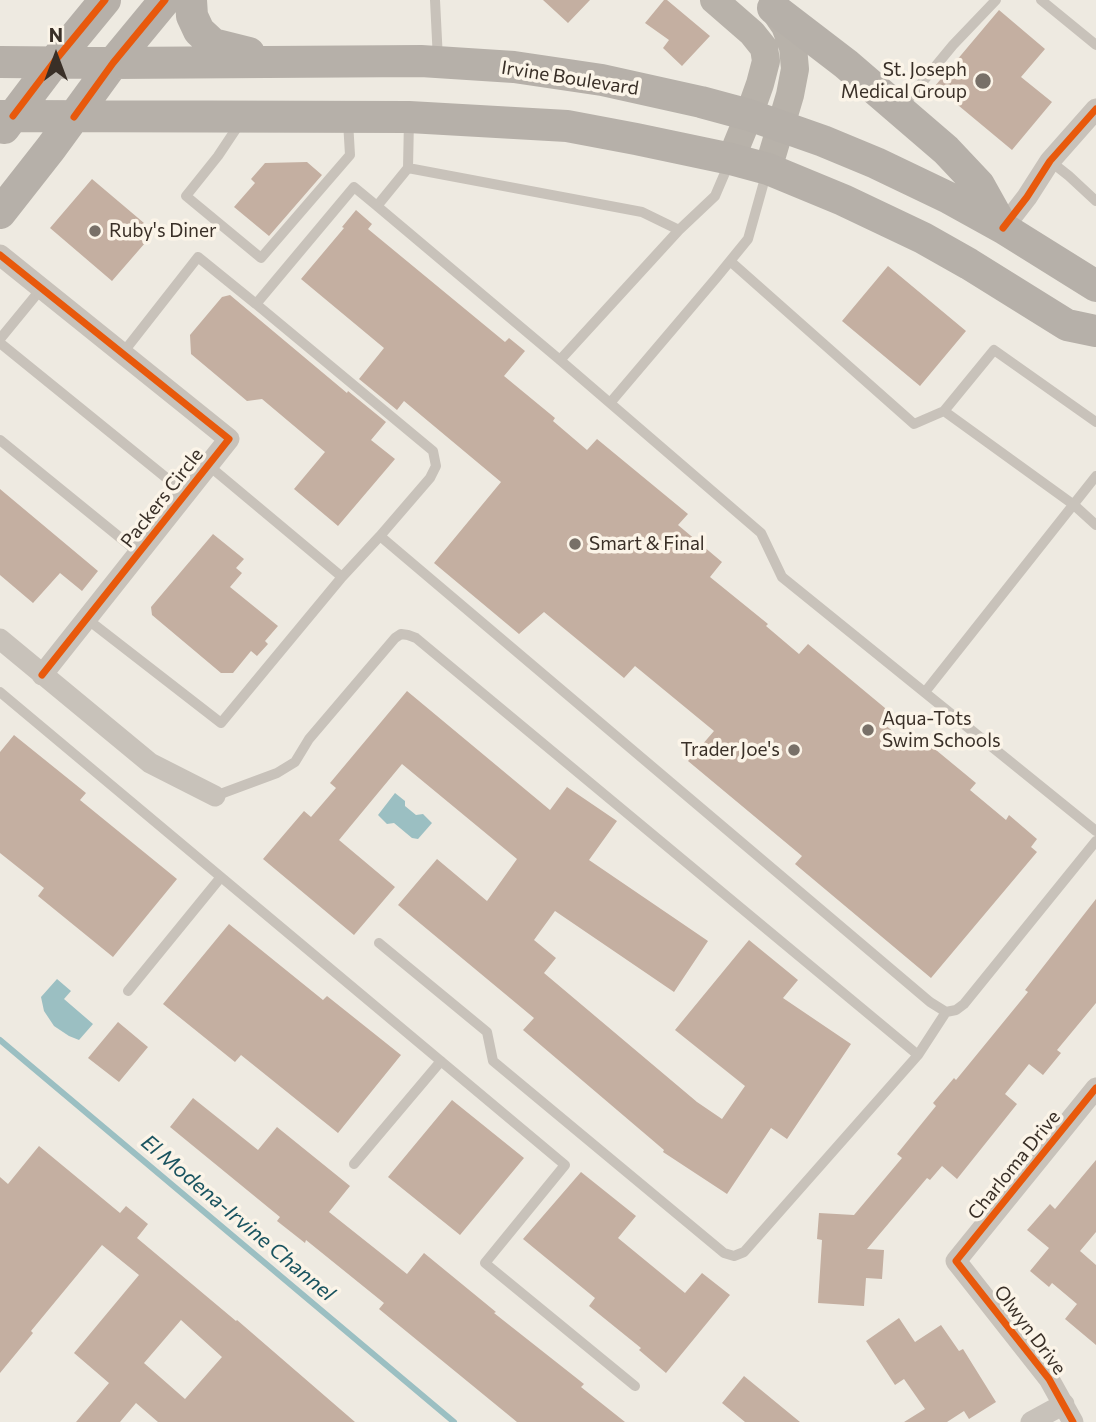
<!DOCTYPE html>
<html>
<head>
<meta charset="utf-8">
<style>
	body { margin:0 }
	#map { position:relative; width:1096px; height:1422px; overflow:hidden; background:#eeeae1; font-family:Commissioner,sans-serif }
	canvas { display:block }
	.north { position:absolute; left:21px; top:21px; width:70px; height:70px; -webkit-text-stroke:5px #fbf4e8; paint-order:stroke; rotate:0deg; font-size:19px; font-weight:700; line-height:28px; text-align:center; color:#392f27 }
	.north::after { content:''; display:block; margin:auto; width:24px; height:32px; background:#392f27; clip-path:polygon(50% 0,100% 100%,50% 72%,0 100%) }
</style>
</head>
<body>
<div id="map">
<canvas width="1096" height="1422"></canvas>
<div class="north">N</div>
</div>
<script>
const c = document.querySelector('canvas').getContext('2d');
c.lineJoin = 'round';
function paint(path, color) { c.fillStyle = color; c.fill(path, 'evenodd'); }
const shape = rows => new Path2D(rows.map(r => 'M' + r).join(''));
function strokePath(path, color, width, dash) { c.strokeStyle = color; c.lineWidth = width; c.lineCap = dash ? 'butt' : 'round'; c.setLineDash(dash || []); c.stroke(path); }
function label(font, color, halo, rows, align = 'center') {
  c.font = font + ' Commissioner,sans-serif'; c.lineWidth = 7; c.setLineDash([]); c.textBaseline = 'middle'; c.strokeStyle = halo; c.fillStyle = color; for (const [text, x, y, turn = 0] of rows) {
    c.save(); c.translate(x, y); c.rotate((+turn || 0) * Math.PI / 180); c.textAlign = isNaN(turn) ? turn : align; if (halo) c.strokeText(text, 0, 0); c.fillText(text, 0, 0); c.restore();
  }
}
const water = shape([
	[395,793,405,801,405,806,416,815,423,814,432,823,418,839,412,838,394,823,387,824,378,815],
	[57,979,71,991,64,999,93,1024,79,1040,69,1036,54,1026,44,1011,41,997]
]);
const stream = shape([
	[0,1040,454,1422]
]);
const building = shape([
	[543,0,590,0,568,23],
	[664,0,667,0,710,36,682,66,663,48,669,40,645,23],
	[999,10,1045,49,1021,77,1052,102,1012,150,935,86],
	[307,162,322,175,269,236,234,207,255,183,251,179,265,163],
	[92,179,144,223,134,234,145,243,112,281,50,228],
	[356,210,372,224,368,229,505,342,509,338,525,351,504,376,555,418,553,421,587,450,597,439,688,514,678,525,722,562,710,577,768,624,766,626,799,654,808,644,891,713,883,723,910,746,919,736,976,783,970,790,1006,820,1009,815,1037,839,1031,847,1037,852,931,978,795,864,802,856,688,761,714,731,635,666,624,678,544,612,519,634,434,563,501,482,404,401,397,410,359,379,384,348,301,279,344,228,342,227],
	[888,266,966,331,920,386,842,321],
	[230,295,347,393,348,391,386,422,371,440,395,459,338,526,294,489,325,452,262,399,247,401,191,354,190,335,222,297],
	[0,489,98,571,82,591,60,573,33,603,0,575],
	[213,534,244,559,236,568,242,573,230,587,278,626,265,641,268,644,257,656,251,651,233,673,221,673,152,615,151,607],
	[407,691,550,810,567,787,617,821,589,860,708,941,674,992,555,911,534,940,556,958,544,973,697,1102,722,1119,745,1086,675,1030,749,940,798,980,783,998,851,1044,787,1139,771,1128,727,1194,663,1152,664,1150,523,1030,534,1018,398,905,437,859,487,901,517,859,402,764,339,840,395,887,354,935,263,859,304,811,311,817,336,788,330,783],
	[14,735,86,793,80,800,177,879,113,957,38,896,44,888,0,853,0,752],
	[1096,899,1096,1003,1057,1050,1061,1053,1043,1075,1029,1064,1005,1094,1017,1104,957,1179,942,1166,930,1180,927,1178,867,1249,884,1250,882,1279,866,1278,864,1306,818,1303,822,1240,817,1239,819,1213,854,1215,902,1158,897,1154,936,1106,933,1103,954,1078,956,1080,1028,992,1025,990],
	[229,924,323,1000,327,996,401,1055,338,1133,241,1055,235,1062,163,1004],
	[118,1022,148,1047,119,1082,88,1058],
	[193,1098,258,1150,277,1127,350,1186,329,1212,407,1274,424,1253,496,1312,494,1313,584,1384,581,1387,625,1422,517,1422,379,1309,384,1303,306,1240,305,1243,277,1221,280,1217,170,1127],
	[452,1100,524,1158,460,1235,388,1177],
	[39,1146,120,1213,126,1206,148,1224,137,1238,236,1321,237,1320,355,1422,158,1422,136,1403,120,1422,76,1422,109,1383,74,1353,139,1275,102,1245,31,1331,33,1333,0,1373,0,1177,8,1184],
	[181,1320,222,1357,185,1399,144,1363],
	[1096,1160,1096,1232,1080,1251,1096,1265,1096,1345,1065,1319,1077,1304,1052,1283,1049,1287,1030,1271,1049,1248,1027,1230,1050,1204,1055,1209],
	[581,1172,636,1216,618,1238,685,1293,702,1273,730,1295,666,1373,639,1350,641,1348,589,1306,595,1298,523,1239],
	[899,1318,915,1342,941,1325,959,1351,963,1349,996,1402,969,1419,964,1411,947,1422,904,1422,925,1409,904,1379,895,1385,866,1341],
	[744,1376,800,1422,745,1422,722,1403]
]);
const service = shape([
	[435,0,438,60],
	[1041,0,1096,45],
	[901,108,953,45,996,0],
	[409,120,408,168,377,206,560,360,761,533,782,577,1096,831],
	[240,123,218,156,186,196,261,258,350,155,348,121],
	[1050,161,1069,176,1096,201],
	[408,168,642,212,679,230],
	[377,206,354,187,256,304,433,451,436,466,430,478,380,536,930,1002,946,1012],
	[730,261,914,424,944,411,1074,505,1096,525],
	[0,339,41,289],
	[0,343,185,493],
	[122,354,198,257,256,304],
	[560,360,679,230,715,196,730,161],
	[610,403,717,277,748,239,767,171],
	[944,411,994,350,1096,422],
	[0,440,139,553],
	[208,465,342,577,380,536],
	[87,619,221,723,342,577],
	[0,692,565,1165,485,1263,635,1386],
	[925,692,1096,476],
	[215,796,277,773,295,762,309,739,395,638,401,634,408,635,416,638,918,1055,744,1252,734,1256,724,1253,493,1061,487,1032,379,943],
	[128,991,221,877],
	[918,1055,946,1012,956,1010,964,1004,1096,841],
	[354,1164,441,1061]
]);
const minor = shape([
	[1003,228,1027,197,1050,161,1096,109],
	[0,255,229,439,42,675],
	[0,639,150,763,215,796],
	[1031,1422,1064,1404],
	[1073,1422,1049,1379,956,1261,1096,1088]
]);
const secondary = shape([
	[714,0,752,33,764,48,766,61,760,84,749,115,731,159],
	[768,169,790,95,795,69,793,47,785,26,774,10]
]);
const primary = shape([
	[191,0,192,16,199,31,213,44,249,53],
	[773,8,846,64,946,150,979,185,1003,228],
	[0,62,113,63,421,61,514,67,602,80,701,102,749,115,823,141,876,163,947,197,1003,228,1096,286],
	[0,116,409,117,567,126,636,139,731,159,768,169,843,200,923,238,969,264,1067,325,1096,331],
	[4,128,54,62,105,0],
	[0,213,51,148,113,63,165,0]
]);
const cycleway = shape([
	[13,116,54,62,105,0],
	[74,117,113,63,165,0],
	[1003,228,1027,197,1050,161,1096,109],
	[0,255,229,439,42,675],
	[1073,1422,1049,1379,956,1261,1096,1088]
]);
const markers = [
	[983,81,9,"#787068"],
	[95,231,7,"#787068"],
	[575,544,7,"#787068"],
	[868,730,7,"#787068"],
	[794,750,7,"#787068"]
];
const poiNames = [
	["St. Joseph",967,70,"right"],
	["Medical Group",967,92,"right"],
	["Ruby's Diner",109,231],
	["Smart & Final",589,544],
	["Aqua-Tots",882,719],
	["Swim Schools",882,741],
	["Trader Joe's",780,750,"right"]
];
const streetNames = [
	["Irvine Boulevard",570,78,9],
	["Packers Circle",162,498,-52],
	["Charloma Drive",1014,1165,-51],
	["Olwyn Drive",1030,1330,53]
];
const waterNames = [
	["El Modena-Irvine Channel",238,1218,40]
];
paint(water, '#9bbfc2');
strokePath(stream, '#9bbfc2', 6);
paint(building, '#c4afa1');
strokePath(service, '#c8c2ba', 10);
strokePath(minor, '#c8c2ba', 21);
strokePath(secondary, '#b8b2aa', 28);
strokePath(primary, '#b6b0a9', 32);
strokePath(cycleway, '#e8590c', 7);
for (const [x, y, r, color] of markers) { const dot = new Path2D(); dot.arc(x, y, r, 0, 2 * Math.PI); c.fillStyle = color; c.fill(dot); strokePath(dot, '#fbf4e8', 2.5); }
label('19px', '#392f27', '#fbf4e8', poiNames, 'left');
label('19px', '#392f27', '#fbf4e8', streetNames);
label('italic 21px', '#19535f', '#fbf4e8', waterNames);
</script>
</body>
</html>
